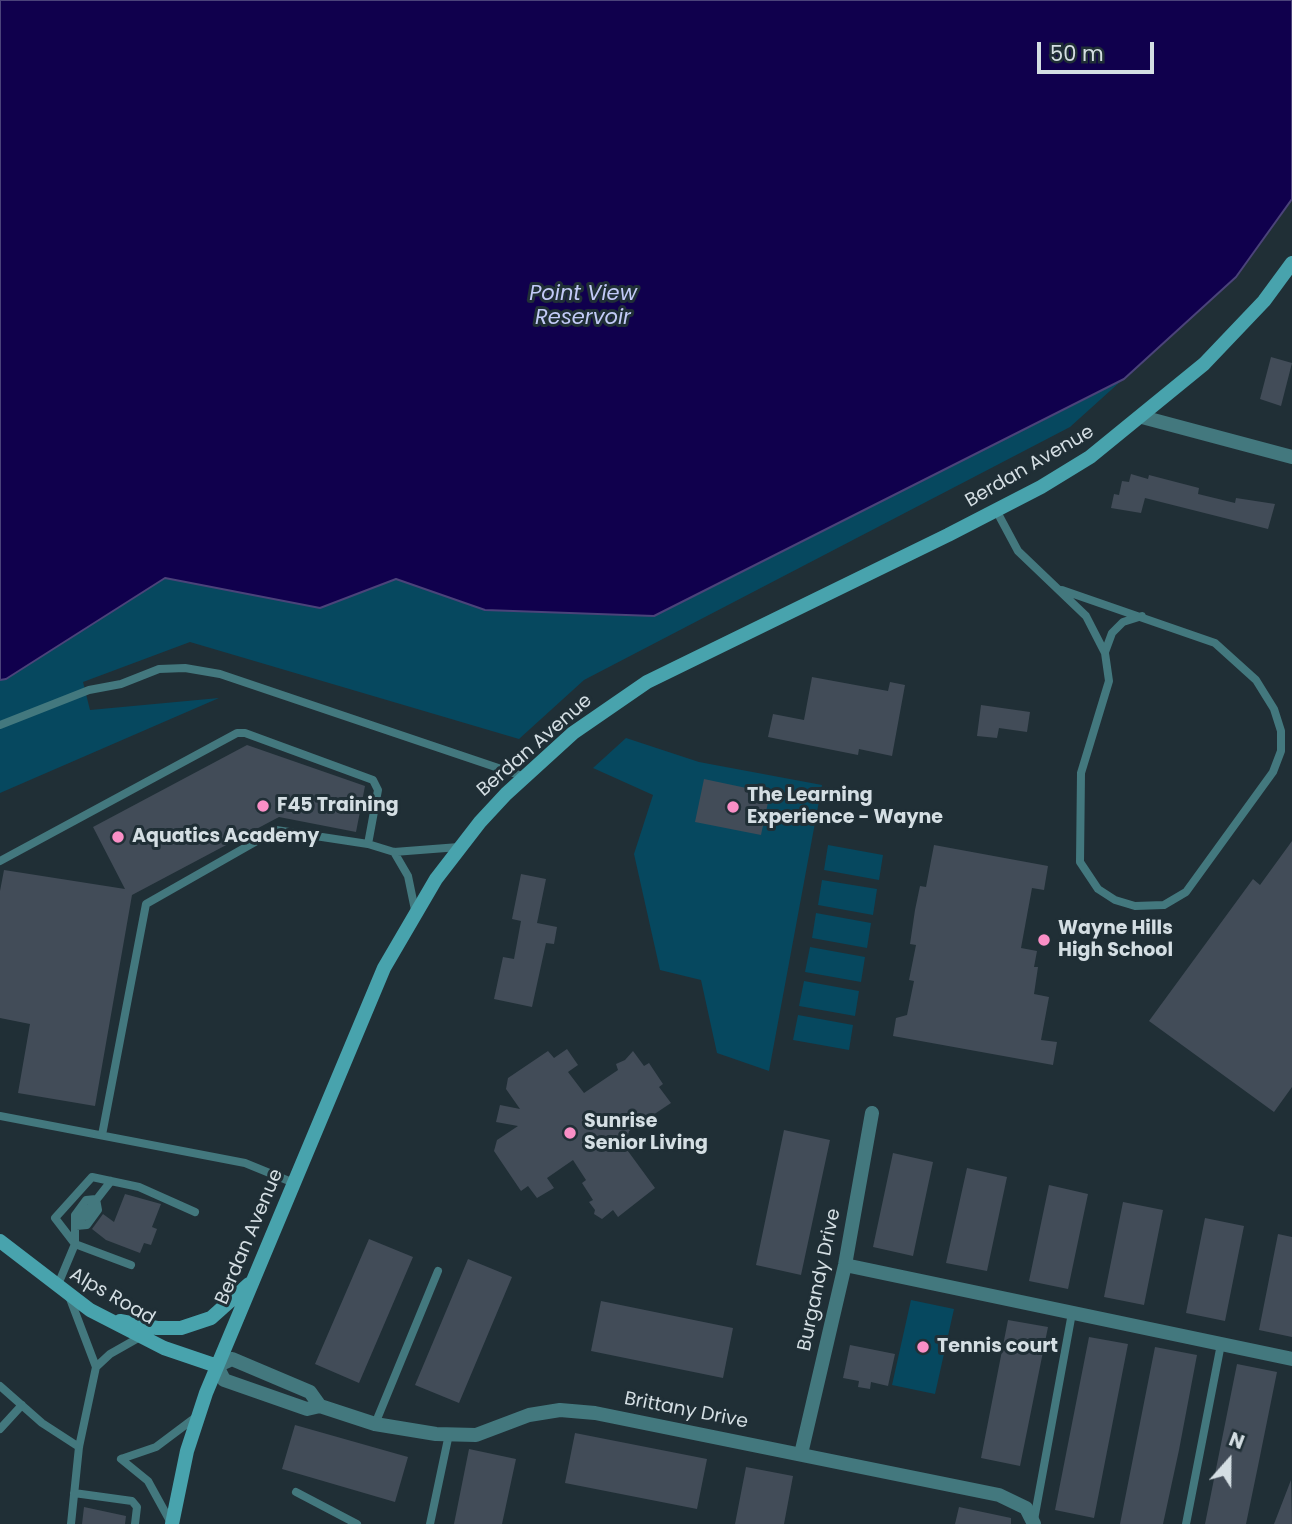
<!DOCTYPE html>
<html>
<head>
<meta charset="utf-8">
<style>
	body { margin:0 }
	#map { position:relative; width:1292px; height:1524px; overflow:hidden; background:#202f36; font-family:Poppins,sans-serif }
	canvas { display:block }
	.north { position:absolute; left:1194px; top:1426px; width:70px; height:70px; -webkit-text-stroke:5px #202f36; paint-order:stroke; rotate:21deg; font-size:19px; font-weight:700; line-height:28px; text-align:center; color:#d4dee3 }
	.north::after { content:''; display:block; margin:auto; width:24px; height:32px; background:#d4dee3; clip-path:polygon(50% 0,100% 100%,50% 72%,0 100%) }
	.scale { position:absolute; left:1037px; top:42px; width:117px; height:32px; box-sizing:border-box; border:4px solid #d4dee3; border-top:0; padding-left:9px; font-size:21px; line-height:24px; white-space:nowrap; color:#d4dee3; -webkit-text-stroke:5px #202f36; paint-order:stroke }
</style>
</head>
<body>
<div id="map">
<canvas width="1292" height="1524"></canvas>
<div class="north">N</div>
<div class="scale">50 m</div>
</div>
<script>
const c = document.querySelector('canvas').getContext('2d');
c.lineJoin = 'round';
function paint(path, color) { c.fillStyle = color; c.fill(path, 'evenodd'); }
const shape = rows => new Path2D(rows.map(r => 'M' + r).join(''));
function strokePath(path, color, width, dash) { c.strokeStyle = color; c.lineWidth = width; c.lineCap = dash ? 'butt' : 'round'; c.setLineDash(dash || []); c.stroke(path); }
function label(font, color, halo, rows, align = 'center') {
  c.font = font + ' Poppins,sans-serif'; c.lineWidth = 6; c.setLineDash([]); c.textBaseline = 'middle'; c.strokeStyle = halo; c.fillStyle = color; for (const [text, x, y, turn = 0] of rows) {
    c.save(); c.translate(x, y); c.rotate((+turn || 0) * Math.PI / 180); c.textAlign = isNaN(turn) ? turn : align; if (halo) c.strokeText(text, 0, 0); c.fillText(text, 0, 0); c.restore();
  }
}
const green = shape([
	[1121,381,1070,427,584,680,519,739,190,642,83,682,90,710,219,698,0,793,0,680,6,679,165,578,320,608,396,579,485,610,654,616],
	[626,738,699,762,822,785,769,1071,717,1053,701,980,660,970,634,854,653,795,593,768],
	[828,845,883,855,879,880,824,870],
	[822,880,877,889,873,915,818,905],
	[816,913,871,923,867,948,812,938],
	[810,947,865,957,861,982,805,972],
	[804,981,859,991,855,1016,799,1006],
	[798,1015,853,1025,849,1050,793,1040],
	[911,1300,954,1309,935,1394,892,1385]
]);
const water = shape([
	[0,0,1292,0,1292,199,1236,277,1124,379,654,616,485,610,396,579,320,608,165,578,6,679,0,680,0,0]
]);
const building = shape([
	[1271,357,1292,363,1281,406,1260,399],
	[1131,474,1148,479,1149,475,1199,488,1198,494,1235,503,1236,498,1275,504,1268,529,1145,498,1141,513,1111,508,1114,494,1119,495,1122,481,1129,482],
	[812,677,888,691,890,682,905,685,892,756,859,749,858,755,768,737,773,714,804,720],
	[981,705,1030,712,1027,732,999,728,997,738,977,736],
	[247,745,365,786,356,832,279,817,132,895,95,1106,18,1093,30,1024,0,1018,0,891,4,870,125,889,93,827],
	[704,779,770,793,761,835,695,822],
	[1292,841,1292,1087,1274,1112,1149,1021,1253,879,1260,885],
	[934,845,1048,866,1044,890,1032,888,1021,948,1037,951,1034,967,1038,967,1034,994,1049,997,1041,1040,1057,1042,1053,1065,893,1036,896,1018,907,1015,914,981,909,980,916,945,910,944,915,910,920,886,926,887],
	[521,874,546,879,537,923,557,927,554,944,546,943,532,1007,494,999,503,957,514,959,521,921,512,919],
	[567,1049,578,1065,568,1072,584,1093,618,1070,616,1064,625,1060,633,1051,644,1066,649,1063,663,1084,659,1087,671,1103,629,1131,625,1147,655,1188,618,1217,613,1210,602,1219,594,1214,595,1210,589,1202,593,1200,582,1183,586,1180,573,1160,547,1178,554,1188,537,1198,528,1186,521,1191,494,1151,497,1140,518,1126,496,1122,500,1105,520,1109,506,1089,508,1078,548,1051,554,1058],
	[784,1130,830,1140,801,1275,756,1265],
	[893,1153,933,1162,913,1256,873,1247],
	[967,1168,1007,1177,987,1271,946,1263],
	[1049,1185,1088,1194,1068,1289,1029,1281],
	[125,1194,161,1204,152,1227,157,1229,151,1245,144,1243,140,1253,106,1240,92,1229,103,1214,114,1222],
	[1123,1202,1163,1210,1144,1305,1104,1297],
	[1205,1218,1244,1226,1225,1321,1186,1313],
	[1278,1234,1292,1237,1292,1337,1259,1330],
	[369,1239,413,1257,359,1383,315,1364],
	[468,1259,512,1277,459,1403,415,1385],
	[601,1301,733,1328,723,1378,591,1351],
	[1008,1320,1048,1327,1020,1466,981,1458],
	[1089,1337,1128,1344,1094,1518,1055,1510],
	[850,1345,895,1354,888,1386,871,1382,870,1389,858,1387,859,1381,843,1378],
	[1155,1347,1197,1355,1179,1450,1163,1524,1120,1524],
	[1237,1364,1277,1372,1258,1466,1246,1524,1205,1524],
	[295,1425,408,1457,395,1502,282,1469],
	[575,1433,707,1459,697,1509,565,1483],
	[469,1449,516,1459,502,1524,454,1524],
	[746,1467,793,1476,784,1524,735,1524],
	[1291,1480,1292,1524,1274,1524],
	[84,1507,126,1516,125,1524,82,1524],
	[959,1507,1011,1518,1011,1524,955,1524]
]);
const lane = shape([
	[996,510,1018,551,1086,616,1105,653,1109,681,1081,773,1080,862,1098,889,1115,900,1135,906,1164,905,1186,892,1273,772,1281,751,1281,731,1274,709,1256,680,1215,643,1062,590],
	[1105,652,1112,633,1123,622,1142,616],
	[0,725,89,690,121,684,159,669,185,668,220,674,525,777],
	[394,852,408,876,415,910],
	[0,861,237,733,245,733,373,780,378,790,368,844],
	[0,1116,245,1163,294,1183],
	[102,1135,146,904,276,830,368,844,394,852,459,847],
	[76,1226,111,1181],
	[76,1226,87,1225,98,1210,96,1199],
	[75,1244,55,1218,92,1177,139,1187,195,1212],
	[75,1244,75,1215,86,1200,96,1199],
	[57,1287,75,1244,131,1265],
	[69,1296,96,1367,79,1447,71,1524],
	[96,1367,110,1354,140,1337],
	[0,1386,42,1423,79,1447],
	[375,1424,438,1271],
	[0,1429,22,1405],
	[121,1459,156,1447,196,1417],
	[121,1459,148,1481,170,1521],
	[296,1492,357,1524],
	[74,1493,132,1501,137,1507,135,1524],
	[1034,1520,1072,1313],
	[430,1524,449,1434],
	[1186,1524,1221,1344]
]);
const street = shape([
	[1142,417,1292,457],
	[845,1265,1292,1359],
	[232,1359,310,1392,320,1406,307,1409,224,1380,217,1366,232,1359],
	[320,1406,375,1424,436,1434,476,1435,529,1415,560,1410,595,1413,999,1495,1026,1508,1034,1524],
	[801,1454,845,1265,872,1113]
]);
const secondary = shape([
	[0,1241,90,1310,164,1348,217,1366],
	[120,1321,157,1328,181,1328,211,1318,249,1284],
	[172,1524,187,1451,206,1393,384,968,436,879,480,822,506,794,573,733,647,682,948,535,1041,487,1090,457,1204,364,1264,301,1292,263]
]);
const markers = [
	[263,806,7,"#fa8fc6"],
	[733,807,7,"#fa8fc6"],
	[118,837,7,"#fa8fc6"],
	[1044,940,7,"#fa8fc6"],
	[570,1133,7,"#fa8fc6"],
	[923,1347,7,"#fa8fc6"]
];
const streetNames = [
	["Berdan Avenue",1030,467,-30],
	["Berdan Avenue",535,746,-41],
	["Berdan Avenue",250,1237,-67],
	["Burgandy Drive",820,1280,-78],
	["Alps Road",112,1297,30],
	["Brittany Drive",686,1411,11]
];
const poiNames = [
	["The Learning",747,796],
	["Experience - Wayne",747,818],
	["F45 Training",277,806],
	["Aquatics Academy",132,837],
	["Wayne Hills",1058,929],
	["High School",1058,951],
	["Sunrise",584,1122],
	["Senior Living",584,1144],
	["Tennis court",937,1347]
];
const waterNames = [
	["Point View",583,295],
	["Reservoir",583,319]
];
paint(green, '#06485f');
paint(water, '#10004d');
strokePath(water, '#4b437a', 2);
paint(building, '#424c58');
strokePath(lane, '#43787e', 8);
strokePath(street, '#43787e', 14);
strokePath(secondary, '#48a3ad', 14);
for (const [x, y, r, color] of markers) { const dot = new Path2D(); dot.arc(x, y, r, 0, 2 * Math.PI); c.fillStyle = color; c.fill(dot); strokePath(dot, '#202f36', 2.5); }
label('19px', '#d4dee3', '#202f36', streetNames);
label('bold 19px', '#d4dee3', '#202f36', poiNames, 'left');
label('italic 21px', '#c2caf7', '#202f36', waterNames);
</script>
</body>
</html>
